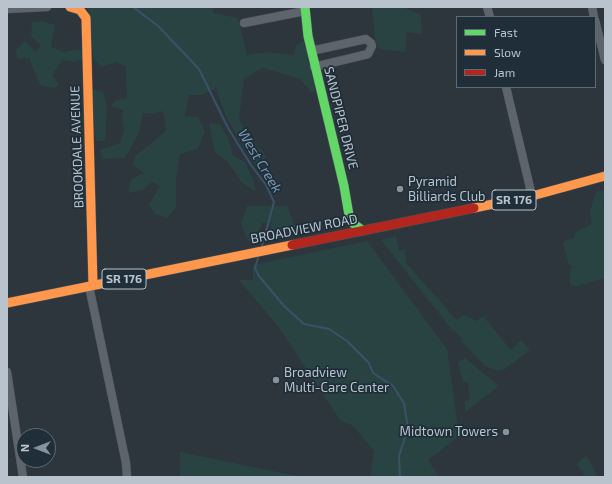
<!DOCTYPE html>
<html>
<head>
<meta charset="utf-8">
<style>
	body { margin:0 }
	#map { position:relative; width:612px; height:484px; overflow:hidden; background:#2d363d; font-family:"Exo 2",sans-serif }
	canvas { display:block }
	.frame { position:absolute; inset:0; border:8px solid #b8c3cd; pointer-events:none }
	.legend { position:absolute; left:456px; top:16px; width:140px; height:72px; box-sizing:border-box; background:#1f2e39; border:1px solid #5c6a74; margin:0; padding:5px 7px; list-style:none; font-size:12px; color:#b8c3cd }
	.legend li { display:flex; align-items:center; gap:8px; height:20px }
	.legend b { width:20px; border:1px solid #5c6a74 }
	.north { position:absolute; left:16px; top:428px; width:40px; height:40px; box-sizing:border-box; background:#1f2e39; border:1px solid #5c6a74; border-radius:50%; rotate:270deg; font-size:11px; font-weight:700; line-height:16px; text-align:center; color:#b8c3cd }
	.north::after { content:''; display:block; margin:auto; width:14px; height:18px; background:#87929b; clip-path:polygon(50% 0,100% 100%,50% 72%,0 100%) }
</style>
</head>
<body>
<div id="map">
<canvas width="612" height="484"></canvas>
<div class="frame"></div>
<ul class="legend">
<li><b style="height:5px;background:#63d668"></b>Fast</li>
<li><b style="height:5px;background:#ff974d"></b>Slow</li>
<li><b style="height:5px;background:#b3261e"></b>Jam</li>
</ul>
<div class="north">N</div>
</div>
<script>
const c = document.querySelector('canvas').getContext('2d');
c.lineJoin = 'round';
function paint(path, color) { c.fillStyle = color; c.fill(path, 'evenodd'); }
const shape = rows => new Path2D(rows.map(r => 'M' + r).join(''));
function strokePath(path, color, width, dash) { c.strokeStyle = color; c.lineWidth = width; c.lineCap = dash ? 'butt' : 'round'; c.setLineDash(dash || []); c.stroke(path); }
function label(font, color, halo, rows, align = 'center') {
  c.font = font + ' "Exo 2",sans-serif'; c.lineWidth = 3.5; c.setLineDash([]); c.textBaseline = 'middle'; c.strokeStyle = halo; c.fillStyle = color; for (const [text, x, y, turn = 0] of rows) {
    c.save(); c.translate(x, y); c.rotate((+turn || 0) * Math.PI / 180); c.textAlign = isNaN(turn) ? turn : align; if (halo) c.strokeText(text, 0, 0); c.fillText(text, 0, 0); c.restore();
  }
}
const green = shape([
	[88,7,212,7,213,13,238,18,247,55,266,52,294,55,296,45,304,41,315,89,312,93,300,79,263,68,244,78,239,119,252,145,264,152,266,162,259,168,251,160,239,139,226,116,216,88,202,95,189,95,185,116,198,117,205,131,198,149,180,154,176,179,176,207,167,218,155,214,149,205,160,186,152,182,143,190,128,193,131,179,144,173,133,165,135,156,166,131,163,111,153,114,143,113,139,133,125,158,103,159,100,150,120,143,124,131,122,120,123,110,111,106,115,101,127,98,126,67,116,62,101,67,93,58],
	[372,7,403,7,421,15,422,34,407,32,405,52,379,49,375,39],
	[42,21,55,25,51,47,64,52,74,50,82,50,83,59,74,62,62,60,52,75,59,84,55,88,40,85,29,58,17,59,16,50,25,41,36,52,41,45,31,36,32,22],
	[93,89,103,92,107,106,105,141,97,141,85,115],
	[209,123,220,124,228,138,233,156,245,162,253,179,256,192,242,183,227,161,215,152],
	[605,190,603,205,605,214,605,278,577,286,570,285,570,274,572,265,569,265,563,244,564,241,574,238,576,232,592,224,590,211,596,192],
	[247,206,287,206,296,229,285,235,272,236,271,222,262,223,257,236,249,242,241,224],
	[396,236,399,251,405,249,406,263,457,320,463,315,476,321,483,316,511,350,521,340,530,350,505,369,498,371,485,366,461,341,463,340,456,332,453,331,381,240],
	[367,241,447,349,459,436,428,460,439,477,370,477,374,451,353,426,340,420,278,326,239,280,253,280,253,265],
	[465,358,499,386,465,412,465,401,470,400,468,382,463,382,458,362],
	[180,452,262,469,304,477,180,477],
	[586,456,589,460,598,477,585,477,577,464]
]);
const stream = shape([
	[133,7,158,26,199,69,228,128,251,165,266,185,274,202,262,246],
	[258,258,255,268,259,276,284,306,304,324,329,329,347,341,369,363,373,373,393,386,404,403,408,428,399,456,400,477]
]);
const street = shape([
	[487,7,490,17],
	[592,7,594,17],
	[7,9,47,7],
	[595,20,605,60],
	[244,23,305,11],
	[311,51,366,39,371,43,372,46,368,54,314,67],
	[506,87,532,196],
	[89,286,126,463,127,477],
	[7,372,23,477]
]);
const fast = shape([
	[305,7,308,36,344,186,350,221,362,230]
]);
const slow = shape([
	[70,7,80,10,86,18,93,285],
	[474,208,532,196,605,176],
	[7,303,292,245]
]);
const jam = shape([
	[292,245,474,208]
]);
const markers = [
	[400,189,4,"#87929b"],
	[276,380,4,"#87929b"],
	[506,432,4,"#87929b"]
];
const shields = [
	[514,200,44],
	[124,279,44]
];
const shieldNames = [
	["SR 176",514,200],
	["SR 176",124,279]
];
const streetNames = [
	["SANDPIPER DRIVE",341,118,76],
	["BROOKDALE AVENUE",77,147,-92],
	["BROADVIEW ROAD",304,229,-11]
];
const poiNames = [
	["Pyramid",408,182],
	["Billiards Club",408,197],
	["Broadview",284,373],
	["Multi-Care Center",284,388],
	["Midtown Towers",498,432,"right"]
];
const waterNames = [
	["West Creek",260,161,59]
];
paint(green, '#294343');
strokePath(stream, '#385368', 2);
strokePath(street, '#4c5257', 9);
strokePath(fast, '#4c5257', 10);
strokePath(slow, '#4c5257', 10);
strokePath(jam, '#4c5257', 10);
strokePath(street, '#5e646b', 8);
strokePath(fast, '#63d668', 9);
strokePath(slow, '#ff974d', 9);
strokePath(jam, '#b3261e', 9);
for (const [x, y, r, color] of markers) { const dot = new Path2D(); dot.arc(x, y, r, 0, 2 * Math.PI); c.fillStyle = color; c.fill(dot); strokePath(dot, '#1f2e39', 1.5); }
for (const [x, y, w] of shields) { const box = new Path2D(); box.roundRect(x - w / 2, y - 10, w, 20, 3); c.fillStyle = '#1f2e39'; c.fill(box); strokePath(box, '#b8c3cd', 1); }
label('bold 12px', '#b8c3cd', null, shieldNames);
label('13px', '#b8c3cd', '#1f2e39', streetNames);
label('13px', '#b8c3cd', '#1f2e39', poiNames, 'left');
label('italic 14px', '#7798b1', '#1f2e39', waterNames);
</script>
</body>
</html>
